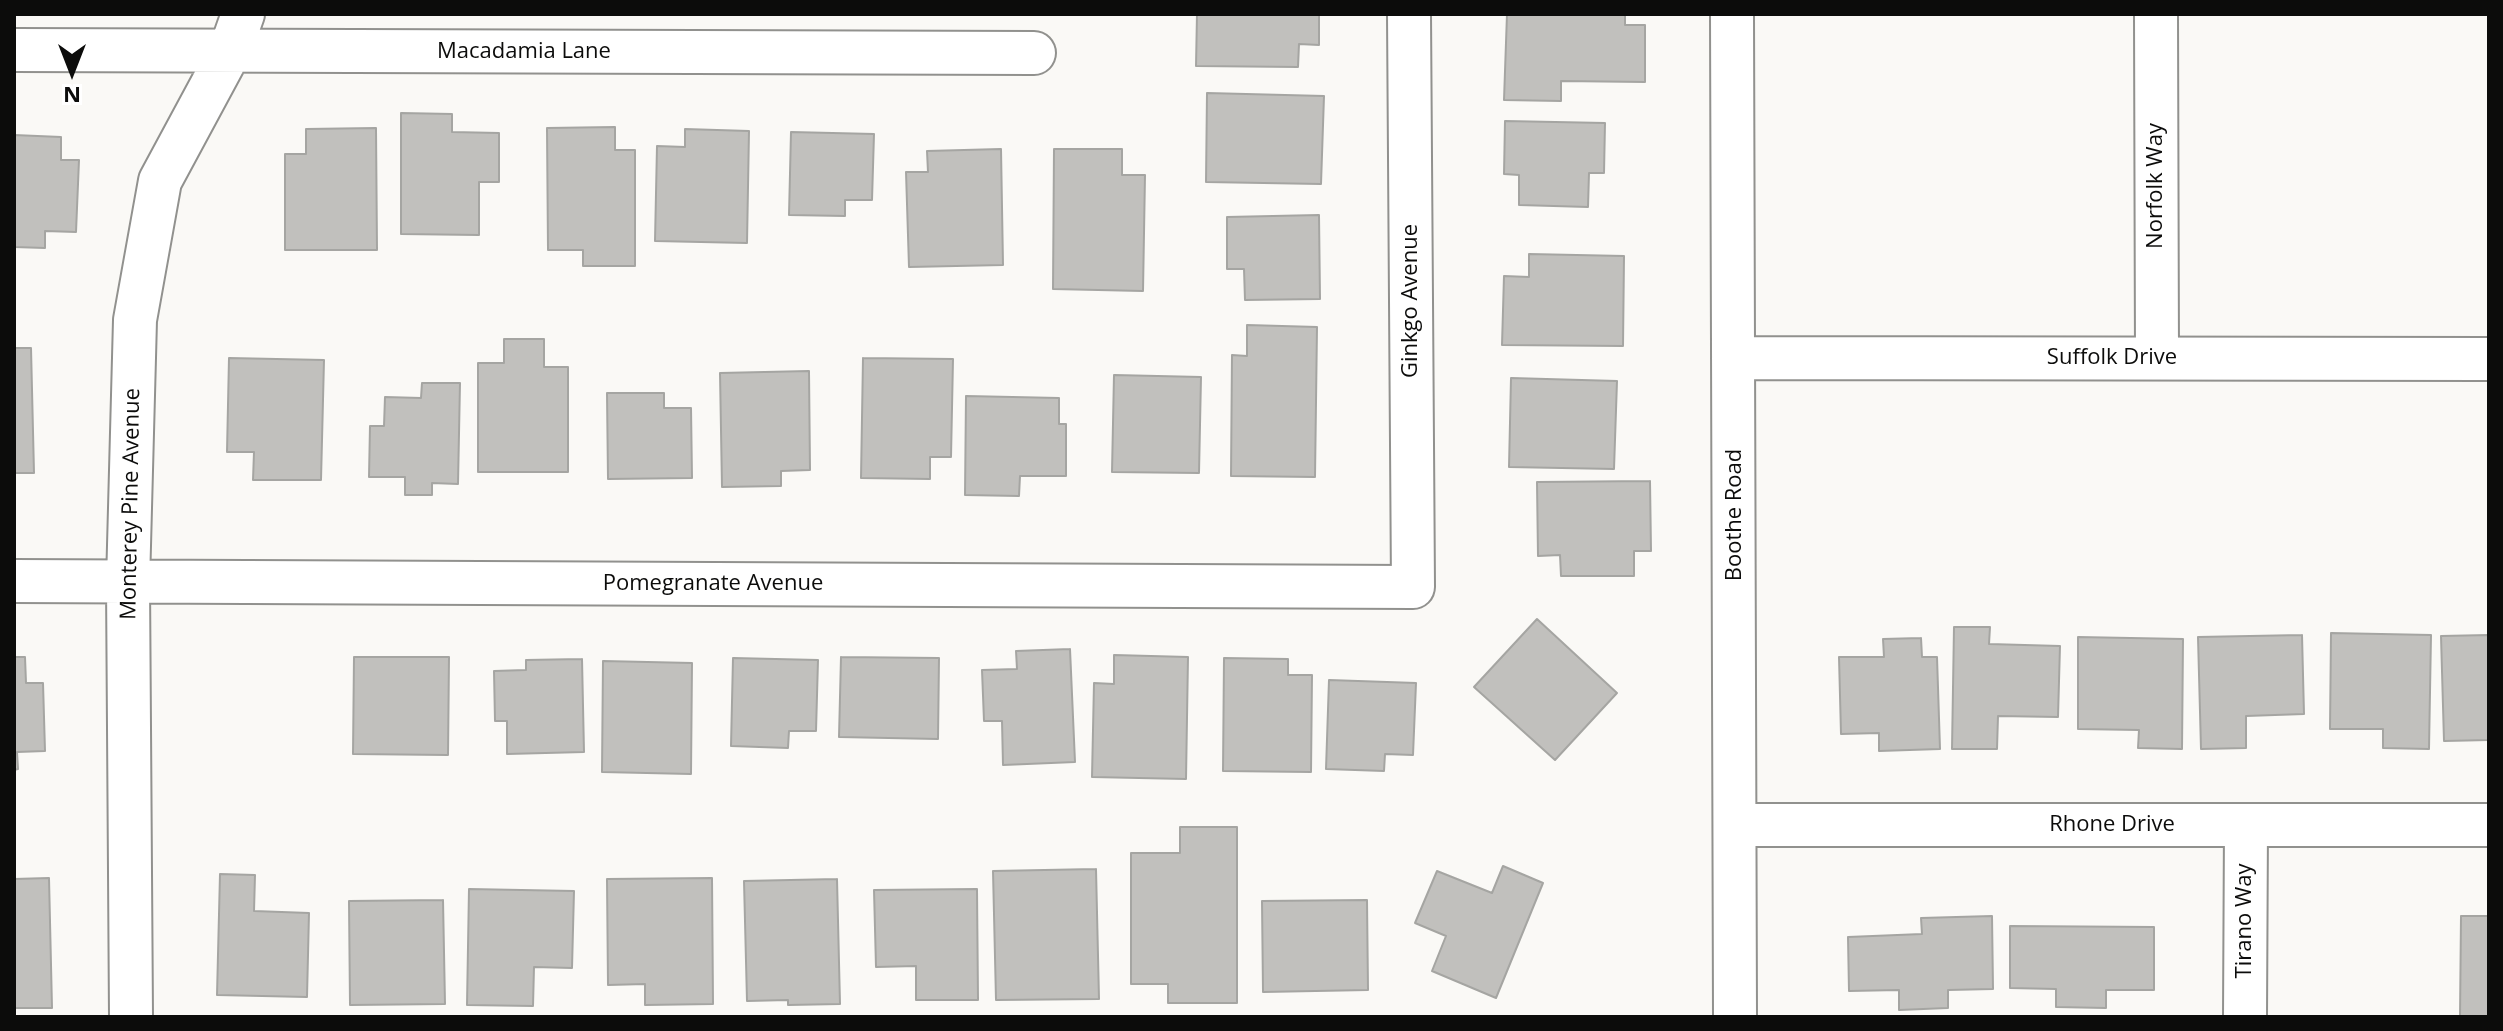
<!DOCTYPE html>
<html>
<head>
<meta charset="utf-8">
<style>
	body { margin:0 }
	#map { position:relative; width:2503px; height:1031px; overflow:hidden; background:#faf9f6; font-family:"Open Sans",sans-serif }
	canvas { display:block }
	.frame { position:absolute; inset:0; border:16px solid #0c0c0b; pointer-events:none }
	.north { position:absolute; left:32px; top:32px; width:80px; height:80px; -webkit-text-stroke:6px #fff; paint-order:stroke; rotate:180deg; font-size:22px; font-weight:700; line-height:32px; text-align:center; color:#0c0c0b }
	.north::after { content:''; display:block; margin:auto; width:28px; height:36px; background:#0c0c0b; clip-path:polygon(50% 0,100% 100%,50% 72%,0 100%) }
</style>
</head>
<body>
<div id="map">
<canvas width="2503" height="1031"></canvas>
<div class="frame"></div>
<div class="north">N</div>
</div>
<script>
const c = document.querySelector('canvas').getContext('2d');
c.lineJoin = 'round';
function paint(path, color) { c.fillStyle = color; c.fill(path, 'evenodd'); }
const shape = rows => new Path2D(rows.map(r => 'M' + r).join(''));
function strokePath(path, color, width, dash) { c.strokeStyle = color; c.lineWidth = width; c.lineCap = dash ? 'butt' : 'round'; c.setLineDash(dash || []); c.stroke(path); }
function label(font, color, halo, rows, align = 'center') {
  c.font = font + ' "Open Sans",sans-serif'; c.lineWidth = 6; c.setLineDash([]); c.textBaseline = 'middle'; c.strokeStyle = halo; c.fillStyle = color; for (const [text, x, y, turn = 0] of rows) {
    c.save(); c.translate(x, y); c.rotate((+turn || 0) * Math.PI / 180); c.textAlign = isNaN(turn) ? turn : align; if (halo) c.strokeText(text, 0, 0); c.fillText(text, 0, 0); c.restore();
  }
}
const building = shape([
	[1197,14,1319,14,1319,45,1299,44,1298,67,1196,66,1197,14],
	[1507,14,1625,14,1625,25,1645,25,1645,82,1561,81,1561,101,1504,100,1507,14],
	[1207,93,1324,96,1321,184,1206,182,1207,93],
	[401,113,452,114,452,132,499,133,499,182,479,182,479,235,401,234,401,113],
	[1505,121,1605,123,1604,173,1589,173,1588,207,1519,205,1519,175,1504,174,1505,121],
	[615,127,615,150,635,150,635,266,583,266,583,250,548,250,547,128,615,127],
	[376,128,377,250,285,250,285,154,306,154,306,129,376,128],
	[685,129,749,131,747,243,655,241,657,146,685,147,685,129],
	[791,132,874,134,872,200,845,200,845,216,789,215,791,132],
	[14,135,61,137,61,160,79,160,76,232,45,231,45,248,14,247,14,135],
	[1001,149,1003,265,909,267,906,172,928,172,927,151,1001,149],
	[1054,149,1122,149,1122,175,1145,175,1143,291,1053,289,1054,149],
	[1319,215,1320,299,1245,300,1244,269,1227,269,1227,217,1319,215],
	[1529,254,1624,256,1623,346,1502,345,1504,276,1529,277,1529,254],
	[1247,325,1317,327,1315,477,1231,476,1232,355,1247,356,1247,325],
	[504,339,544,339,544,367,568,367,568,472,478,472,478,363,504,363,504,339],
	[14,348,31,348,34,473,14,473,14,348],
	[229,358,324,360,321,480,253,480,254,452,227,452,229,358],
	[863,358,953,359,951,457,930,457,930,479,861,478,863,358],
	[809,371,810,470,781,471,781,486,722,487,720,373,809,371],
	[1114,375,1201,377,1199,473,1112,472,1114,375],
	[1511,378,1617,381,1614,469,1509,467,1511,378],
	[422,383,460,383,458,484,432,483,432,495,405,495,405,477,369,477,370,426,384,426,385,397,421,398,422,383],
	[607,393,664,393,664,408,691,408,692,478,608,479,607,393],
	[966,396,1059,398,1059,424,1066,424,1066,476,1020,476,1019,496,965,495,966,396],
	[1650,481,1651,551,1634,551,1634,576,1561,576,1560,555,1538,556,1537,482,1650,481],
	[1537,619,1617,693,1555,760,1474,687,1537,619],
	[1954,627,1990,627,1989,644,2060,646,2058,717,1998,716,1997,749,1952,749,1954,627],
	[2331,633,2431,635,2429,749,2383,748,2383,729,2330,729,2331,633],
	[2302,635,2304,714,2246,716,2246,748,2201,749,2198,637,2302,635],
	[2489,635,2489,740,2444,741,2441,636,2489,635],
	[2078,637,2183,639,2182,749,2138,748,2139,730,2078,729,2078,637],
	[1921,638,1922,657,1937,657,1940,749,1879,751,1879,733,1841,734,1839,657,1884,657,1883,639,1921,638],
	[1070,649,1075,762,1003,765,1002,721,984,721,982,670,1017,669,1016,651,1070,649],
	[1114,655,1188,657,1186,779,1092,777,1094,683,1114,684,1114,655],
	[14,657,25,657,26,683,43,683,45,751,17,752,18,769,14,770,14,657],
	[354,657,449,657,448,755,353,754,354,657],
	[841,657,939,658,938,739,839,737,841,657],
	[733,658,818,660,816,731,789,731,788,748,731,746,733,658],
	[1224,658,1288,659,1288,675,1312,675,1311,772,1223,771,1224,658],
	[582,659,584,752,507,754,507,721,495,721,494,671,526,670,526,660,582,659],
	[603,661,692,663,691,774,602,772,603,661],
	[1329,680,1416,683,1413,755,1385,754,1384,771,1326,769,1329,680],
	[1180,827,1237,827,1237,1003,1168,1003,1168,984,1131,984,1131,853,1180,853,1180,827],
	[1503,866,1543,883,1496,998,1432,971,1446,936,1415,923,1437,871,1492,893,1503,866],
	[1096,869,1099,999,996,1000,993,871,1096,869],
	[220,874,255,875,254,911,309,913,307,997,217,995,220,874],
	[49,878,52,1008,14,1008,14,879,49,878],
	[712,878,713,1004,645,1005,645,984,608,985,607,879,712,878],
	[837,879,840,1004,788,1005,788,1000,747,1001,744,881,837,879],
	[469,889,574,891,572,968,534,967,533,1006,467,1005,469,889],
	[977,889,978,1000,916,1000,916,966,876,967,874,890,977,889],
	[443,900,445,1004,350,1005,349,901,443,900],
	[1367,900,1368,990,1263,992,1262,901,1367,900],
	[1992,916,1993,989,1948,990,1948,1008,1899,1010,1899,990,1849,991,1848,937,1922,934,1921,918,1992,916],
	[2461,916,2489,916,2489,1017,2460,1017,2461,916],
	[2010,926,2154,927,2154,990,2106,990,2106,1008,2056,1007,2056,989,2010,988,2010,926]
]);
const street = shape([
	[1732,14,1735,1017],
	[2156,14,2157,358],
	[14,50,1034,53],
	[1735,358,2489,359],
	[14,581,1413,587,1409,14],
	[1735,825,2489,825],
	[131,1017,128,583,135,320,160,181,230,51,243,14],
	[2245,1017,2246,825]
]);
const streetNames = [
	["Macadamia Lane",524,52],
	["Norfolk Way",2156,186,-90],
	["Ginkgo Avenue",1411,301,-90],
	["Suffolk Drive",2112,358],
	["Monterey Pine Avenue",131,504,-89],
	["Boothe Road",1735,515,-90],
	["Pomegranate Avenue",713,584],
	["Rhone Drive",2112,825],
	["Tirano Way",2245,921,-90]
];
paint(building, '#c1c0bd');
strokePath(building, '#a5a5a2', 2);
strokePath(street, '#91918e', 46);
strokePath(street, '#fff', 42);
label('22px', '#0c0c0b', '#fff', streetNames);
</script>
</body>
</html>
